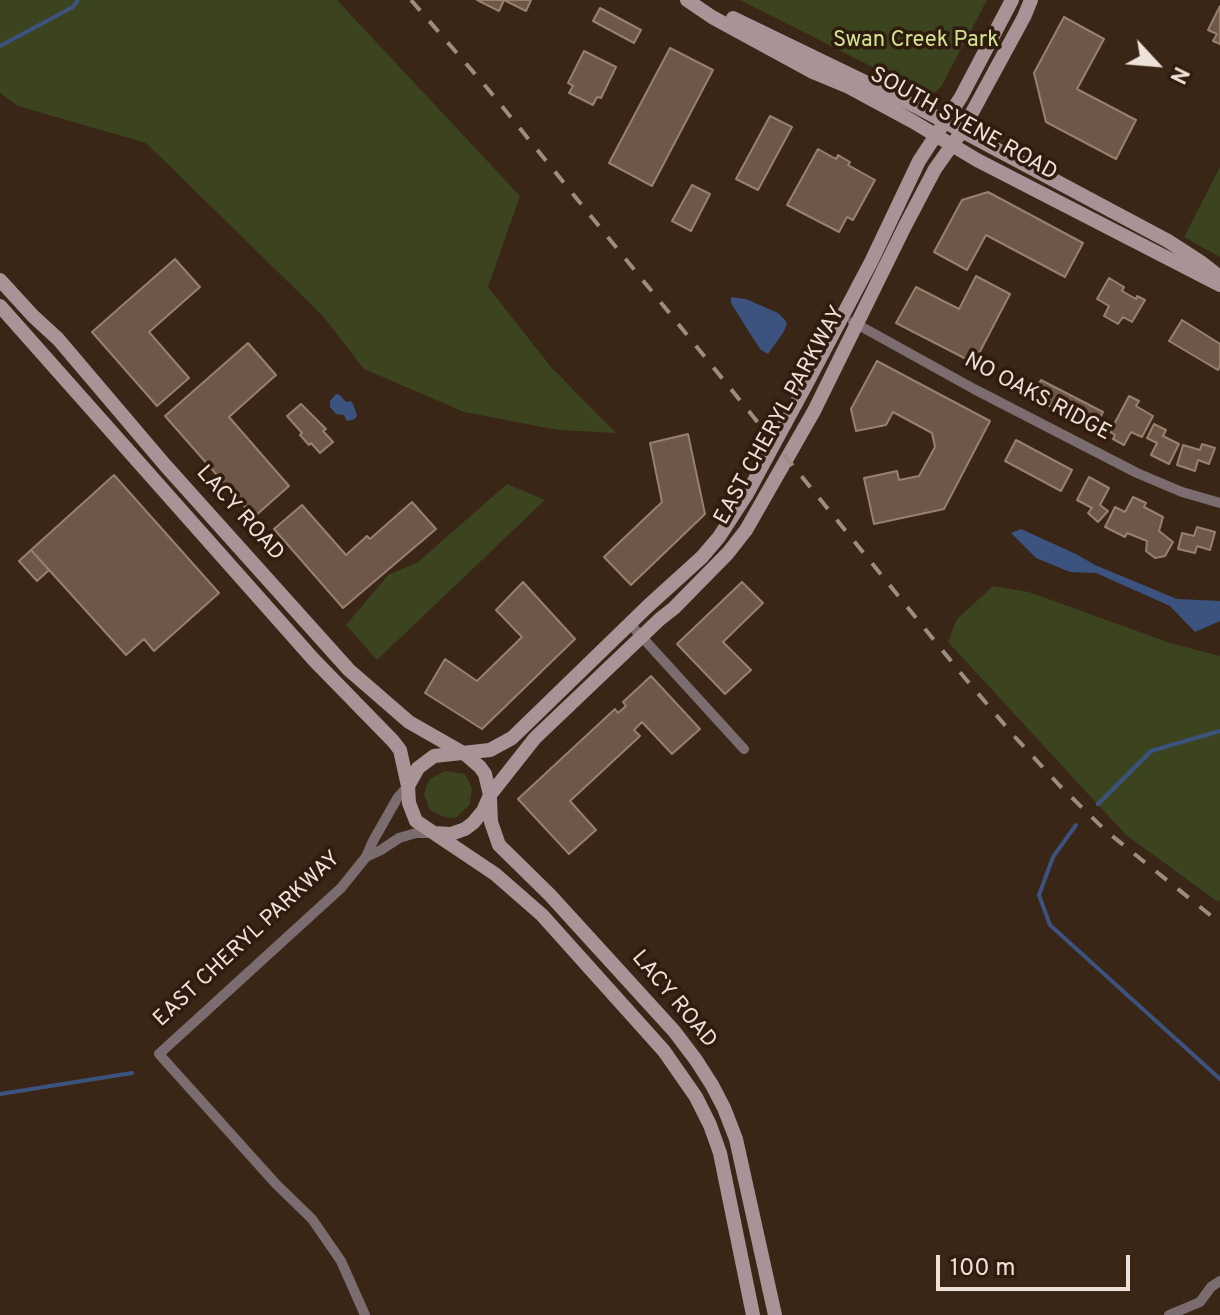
<!DOCTYPE html>
<html>
<head>
<meta charset="utf-8">
<style>
	body { margin:0 }
	#map { position:relative; width:1220px; height:1315px; overflow:hidden; background:#392617; font-family:Overpass,sans-serif }
	canvas { display:block }
	.north { position:absolute; left:1116px; top:24px; width:80px; height:80px; -webkit-text-stroke:6px #2f1c0e; paint-order:stroke; rotate:116deg; font-size:22px; font-weight:700; line-height:32px; text-align:center; color:#eee1d8 }
	.north::after { content:''; display:block; margin:auto; width:28px; height:36px; background:#eee1d8; clip-path:polygon(50% 0,100% 100%,50% 72%,0 100%) }
	.scale { position:absolute; left:936px; top:1255px; width:194px; height:36px; box-sizing:border-box; border:4px solid #eee1d8; border-top:0; padding-left:10px; font-size:24px; line-height:28px; white-space:nowrap; color:#eee1d8; -webkit-text-stroke:6px #2f1c0e; paint-order:stroke }
</style>
</head>
<body>
<div id="map">
<canvas width="1220" height="1315"></canvas>
<div class="north">N</div>
<div class="scale">100 m</div>
</div>
<script>
const c = document.querySelector('canvas').getContext('2d');
c.lineJoin = 'round';
function paint(path, color) { c.fillStyle = color; c.fill(path, 'evenodd'); }
const shape = rows => new Path2D(rows.map(r => 'M' + r).join(''));
function strokePath(path, color, width, dash) { c.strokeStyle = color; c.lineWidth = width; c.lineCap = dash ? 'butt' : 'round'; c.setLineDash(dash || []); c.stroke(path); }
function label(font, color, halo, rows, align = 'center') {
  c.font = font + ' Overpass,sans-serif'; c.lineWidth = 7; c.setLineDash([]); c.textBaseline = 'middle'; c.strokeStyle = halo; c.fillStyle = color; for (const [text, x, y, turn = 0] of rows) {
    c.save(); c.translate(x, y); c.rotate((+turn || 0) * Math.PI / 180); c.textAlign = isNaN(turn) ? turn : align; if (halo) c.strokeText(text, 0, 0); c.fillText(text, 0, 0); c.restore();
  }
}
const green = shape([
	[0,0,337,0,520,196,488,287,551,367,616,433,558,430,464,412,364,369,322,315,146,143,18,106,0,93],
	[740,0,987,0,941,87,934,93,924,93],
	[1220,167,1220,257,1184,237],
	[507,484,545,500,377,660,346,625,388,575,418,562],
	[993,586,1029,592,1170,643,1220,656,1220,900,1218,902,1126,835,948,642,957,619],
	[445,771,465,774,472,788,470,804,457,817,452,818,444,817,430,810,424,795,426,787,430,779]
]);
const water = shape([
	[731,297,746,299,778,313,785,320,787,324,783,333,768,354,761,350,749,332,731,303],
	[336,394,340,395,346,402,351,401,353,404,357,415,355,419,347,421,344,415,336,414,330,407,330,401],
	[1021,529,1076,554,1095,565,1177,599,1220,601,1220,621,1195,632,1170,606,1096,573,1070,572,1036,558,1011,533]
]);
const stream = shape([
	[0,46,73,7,78,0],
	[1098,804,1151,751,1220,731],
	[1076,825,1053,857,1039,895,1050,925,1220,1079],
	[0,1094,132,1073]
]);
const building = shape([
	[477,0,531,0,526,11,504,0,499,11,477,0],
	[1220,6,1220,44,1213,41,1217,34,1208,30,1220,6],
	[600,8,641,30,634,43,593,21,600,8],
	[1064,17,1104,39,1077,89,1136,120,1116,159,1046,122,1034,73,1064,17],
	[670,48,713,70,652,186,609,163,670,48],
	[584,51,616,67,601,98,597,97,593,105,569,93,573,86,568,83,584,51],
	[770,116,792,127,758,190,736,179,770,116],
	[818,149,836,159,838,155,850,162,848,165,875,180,853,220,847,217,839,232,787,205,818,149],
	[692,185,710,194,691,231,672,221,692,185],
	[988,192,1083,243,1065,277,986,235,967,270,934,252,962,200,988,192],
	[175,259,200,287,149,332,189,378,157,406,92,332,175,259],
	[976,276,1010,294,974,363,896,323,916,287,959,309,976,276],
	[1109,278,1124,287,1122,291,1136,299,1137,296,1145,300,1132,322,1123,317,1118,324,1104,316,1109,306,1097,299,1109,278],
	[1182,320,1220,344,1220,366,1218,370,1169,341,1182,320],
	[248,343,276,375,229,417,289,486,254,517,165,416,248,343],
	[877,361,990,421,944,509,874,524,864,478,897,471,899,480,919,476,935,447,932,433,893,412,886,425,856,431,851,409,877,361],
	[1041,380,1103,412,1094,429,1032,397,1041,380],
	[1129,396,1139,401,1136,406,1153,416,1142,437,1131,432,1124,445,1113,439,1115,435,1110,432,1129,396],
	[301,404,326,429,323,431,333,442,320,453,311,443,309,445,300,435,302,433,287,416,301,404],
	[1154,424,1166,430,1163,436,1179,444,1169,464,1151,455,1157,443,1147,438,1154,424],
	[688,434,705,514,631,585,604,557,662,502,650,443,688,434],
	[1016,440,1072,470,1061,491,1005,461,1016,440],
	[1202,444,1215,448,1209,464,1198,460,1195,471,1177,465,1183,445,1200,450,1202,444],
	[114,475,219,593,154,651,144,639,126,655,31,550,114,475],
	[1089,477,1109,488,1100,505,1108,511,1098,522,1088,513,1092,508,1077,500,1089,477],
	[1133,497,1146,503,1144,507,1163,517,1159,531,1173,542,1165,556,1155,558,1146,551,1147,541,1127,533,1125,537,1105,527,1115,507,1125,512,1133,497],
	[412,502,436,529,343,608,274,529,302,505,346,555,367,536,370,539,412,502],
	[1197,527,1215,532,1210,550,1197,546,1195,553,1178,549,1182,533,1194,536,1197,527],
	[31,550,49,570,37,581,19,561,31,550],
	[523,582,575,639,482,729,425,693,445,659,477,681,522,637,496,610,523,582],
	[742,582,763,603,723,642,751,670,725,694,677,644,742,582],
	[651,676,700,729,672,754,642,722,634,730,640,736,570,801,596,830,569,854,518,799,615,709,618,713,626,706,623,702,651,676]
]);
const street = shape([
	[853,322,974,389,1137,473,1182,492,1220,503],
	[630,624,744,749],
	[366,857,381,850,399,838,416,833,434,833],
	[365,1315,341,1261,312,1219,276,1184,159,1054,341,888,366,857,373,841,398,797,408,786],
	[1169,1315,1200,1302,1211,1287,1220,1281]
]);
const secondary = shape([
	[687,0,712,17,813,72,849,87,912,121,977,160,1220,285],
	[733,18,919,108,1168,241,1202,263,1220,277],
	[0,280,33,316,58,339,165,465,349,670,409,722,465,754,480,767,485,774,490,795,483,811,473,823,465,829,451,834,434,833],
	[0,306,314,660,393,741,400,750,408,786],
	[490,795,535,738,660,619,674,608,728,553,746,530,814,411,905,226,935,169,962,131,1024,17,1031,0],
	[490,799,491,822,499,845,550,895,674,1031,696,1060,712,1085,724,1108,736,1139,775,1315],
	[753,1315,720,1153,710,1125,696,1097,664,1051,542,915,495,874,416,821,409,803,408,786,418,768,434,756,490,750,512,738,648,606,702,557,719,537,747,494,806,385,871,262,919,161,961,97,1012,0]
]);
const rail = shape([
	[411,0,488,89,964,677,1015,737,1060,786,1106,831,1220,923]
]);
const parkNames = [
	["Swan Creek Park",916,42]
];
const streetNames = [
	["SOUTH SYENE ROAD",963,125,29],
	["NO OAKS RIDGE",1037,398,28],
	["EAST CHERYL PARKWAY",781,416,-61],
	["LACY ROAD",239,514,48],
	["EAST CHERYL PARKWAY",248,940,-43],
	["LACY ROAD",673,1000,50]
];
paint(green, '#3b431f');
paint(water, '#3b537e');
strokePath(stream, '#3b537e', 4);
paint(building, '#6e5748');
strokePath(building, '#98806f', 2);
strokePath(street, '#7b6d6f', 10);
strokePath(secondary, '#a89396', 14);
strokePath(rail, '#9c8d81', 4, [14, 14]);
label('22px', '#d2e492', '#2f1c0e', parkNames);
label('22px', '#eee1d8', '#2f1c0e', streetNames);
</script>
</body>
</html>
